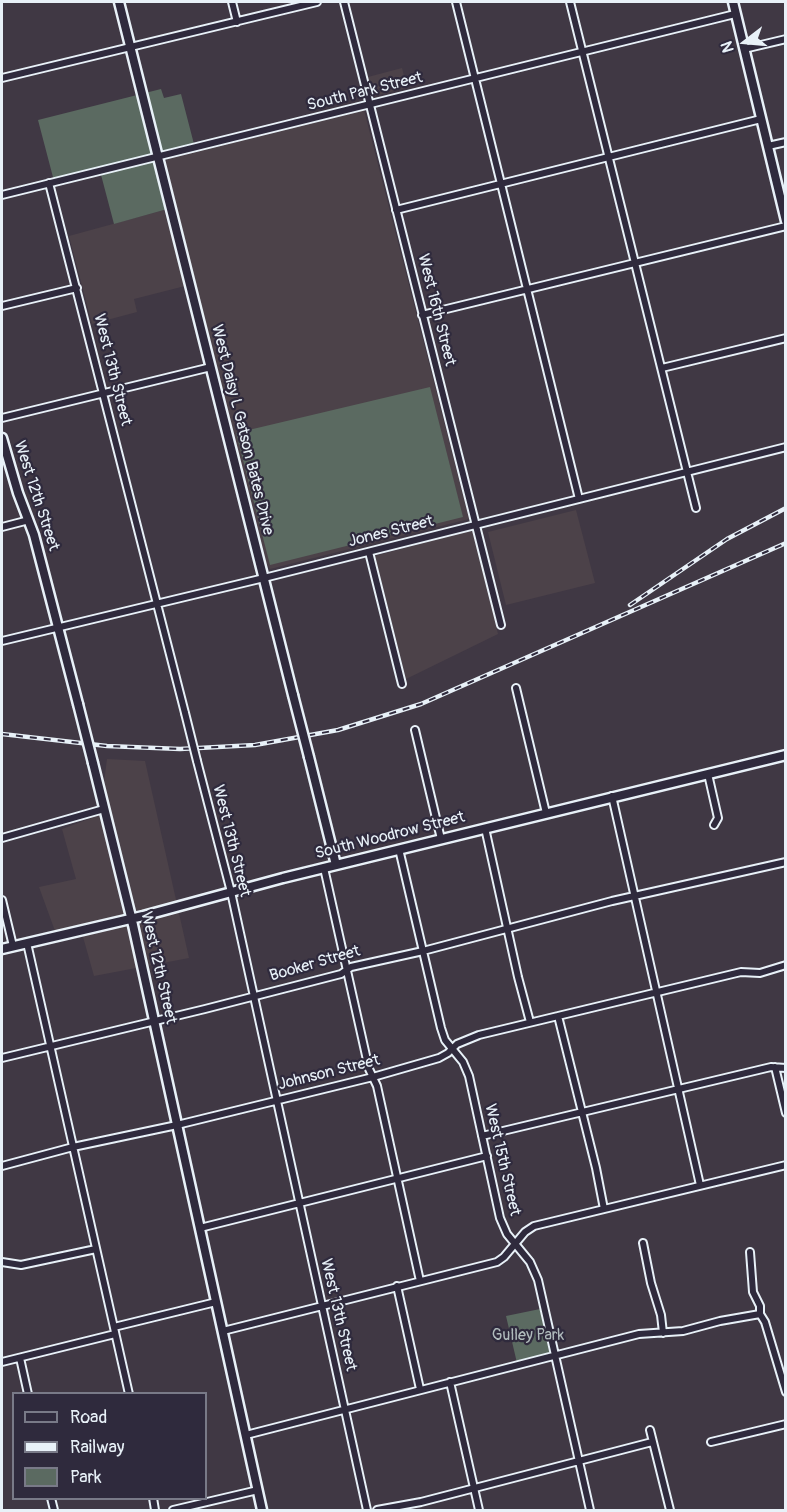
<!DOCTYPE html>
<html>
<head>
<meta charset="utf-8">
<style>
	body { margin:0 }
	#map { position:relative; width:787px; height:1512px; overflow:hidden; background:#403844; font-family:Pangolin,sans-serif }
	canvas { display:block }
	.frame { position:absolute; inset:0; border:3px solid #e8f1f8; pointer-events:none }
	.legend { position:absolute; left:12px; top:1392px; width:195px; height:108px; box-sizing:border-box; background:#2f2a3d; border:2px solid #797a88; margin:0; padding:8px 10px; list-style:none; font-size:18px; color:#e8f1f8 }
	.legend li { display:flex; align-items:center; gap:12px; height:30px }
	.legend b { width:30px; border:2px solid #797a88 }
	.north { position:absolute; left:715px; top:12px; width:60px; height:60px; -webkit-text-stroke:4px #2f2a3d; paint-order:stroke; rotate:254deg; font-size:16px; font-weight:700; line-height:24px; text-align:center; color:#e8f1f8 }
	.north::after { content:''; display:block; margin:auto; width:21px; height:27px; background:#e8f1f8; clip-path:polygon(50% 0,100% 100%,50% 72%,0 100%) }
</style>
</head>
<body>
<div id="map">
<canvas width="787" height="1512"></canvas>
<div class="frame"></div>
<ul class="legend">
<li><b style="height:8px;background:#2f2a3d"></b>Road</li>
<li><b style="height:8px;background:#e8f1f8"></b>Railway</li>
<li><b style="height:16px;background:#5b6a61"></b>Park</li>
</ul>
<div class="north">N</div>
</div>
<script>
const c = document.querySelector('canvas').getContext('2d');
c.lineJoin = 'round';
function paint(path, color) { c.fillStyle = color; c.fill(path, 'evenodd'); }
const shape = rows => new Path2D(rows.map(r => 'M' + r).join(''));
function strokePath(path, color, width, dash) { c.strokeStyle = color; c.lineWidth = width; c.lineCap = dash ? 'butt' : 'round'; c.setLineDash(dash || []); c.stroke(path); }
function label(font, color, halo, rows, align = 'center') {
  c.font = font + ' Pangolin,sans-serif'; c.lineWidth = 4.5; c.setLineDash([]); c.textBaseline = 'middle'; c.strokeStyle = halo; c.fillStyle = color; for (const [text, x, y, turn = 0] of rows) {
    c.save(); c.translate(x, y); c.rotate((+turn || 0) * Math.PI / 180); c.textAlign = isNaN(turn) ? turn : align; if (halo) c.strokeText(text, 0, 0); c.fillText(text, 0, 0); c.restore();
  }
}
const built = shape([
	[402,68,407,88,374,96,372,95,368,77],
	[364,110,469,519,270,569,266,562,177,209,171,208,176,206,166,162,167,159,176,156],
	[164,210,185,286,134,299,137,312,92,324,69,236],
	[576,510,595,583,506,605,488,532],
	[468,531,473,532,474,536,498,634,406,679,375,556],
	[107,759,145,761,189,958,94,976,80,926,55,931,39,887,76,879,62,829,100,815]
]);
const green = shape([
	[161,89,164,98,181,94,195,148,158,157,171,208,114,224,100,171,54,181,38,120],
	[430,387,463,517,270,565,236,433],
	[540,1309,550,1355,517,1363,506,1316]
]);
const street = shape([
	[232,2,237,22],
	[344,2,501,625],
	[456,2,579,499],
	[570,2,696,508],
	[744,49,786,39],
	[2,78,317,2],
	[768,146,786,142],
	[49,183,185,713],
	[2,195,735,14],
	[396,210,761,119],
	[2,306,77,288],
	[422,315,786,226],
	[662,368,786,338],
	[2,418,211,367],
	[2,527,29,520],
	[369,552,402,684],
	[2,641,264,578,786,447],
	[516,688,546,813],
	[415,730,441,839],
	[197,761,231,892,367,1510],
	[708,774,718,818,714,825],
	[612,796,700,1185],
	[485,828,518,977,530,1022],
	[2,838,104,809],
	[399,849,441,1028,445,1040,463,1062,469,1076,500,1218,507,1234,530,1262,538,1280,590,1510],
	[324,868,369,1069,377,1086,420,1281],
	[2,900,13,946],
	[27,943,129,1394],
	[558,1016,596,1168,604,1209],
	[2,1058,205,1009,341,974,351,967,423,951,612,901,786,862],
	[775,1067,786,1113],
	[482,1136,771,1067,786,1068],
	[2,1166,73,1147,177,1125,373,1077,439,1058,448,1053,457,1044,479,1035,741,972,760,973,786,965],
	[200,1228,487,1156],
	[643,1243,651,1283,661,1315,663,1333],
	[750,1252,753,1292,760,1306,760,1314,765,1322,786,1392],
	[2,1262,21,1265,96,1249],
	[397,1286,420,1389],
	[114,1327,216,1302],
	[223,1331,497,1262,504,1257,525,1232,534,1226,786,1165],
	[20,1358,28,1394],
	[2,1362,115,1334],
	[450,1382,479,1510],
	[650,1430,670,1510],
	[246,1435,639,1334,683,1331,720,1321,760,1314],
	[711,1442,786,1424],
	[51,1498,54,1510],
	[153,1498,155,1510],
	[173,1510,258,1490],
	[377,1510,421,1502,652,1442]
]);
const secondary = shape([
	[119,2,293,695],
	[733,2,786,221],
	[2,438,18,493,34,535,78,704],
	[309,757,336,865],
	[93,763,133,925,262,1510],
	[2,949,143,916,283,878,786,755]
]);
const rail = shape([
	[630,605,727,539,786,508],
	[2,734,107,746,180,749,255,745,338,730,421,704,786,543]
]);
const streetBridge = shape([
	[185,713,197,761]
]);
const secondaryBridge = shape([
	[293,695,309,757],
	[78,704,93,763]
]);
const streetNames = [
	["South Park Street",365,92,-14],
	["West 16th Street",436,310,76],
	["West 13th Street",112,370,76],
	["West Daisy L Gatson Bates Drive",242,430,76],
	["West 12th Street",36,496,72],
	["Jones Street",391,532,-14],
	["South Woodrow Street",390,836,-14],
	["West 13th Street",231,841,76],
	["Booker Street",315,964,-16],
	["West 12th Street",158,968,77],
	["Johnson Street",329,1073,-14],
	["West 15th Street",502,1160,77],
	["West 13th Street",338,1315,77]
];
const parkNames = [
	["Gulley Park",528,1336]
];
paint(built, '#4c4249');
paint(green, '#5b6a61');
strokePath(street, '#e8f1f8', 10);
strokePath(secondary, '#e8f1f8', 13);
strokePath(street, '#2f2a3d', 6);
strokePath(secondary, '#2f2a3d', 8);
strokePath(rail, '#e8f1f8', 4.5);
strokePath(rail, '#2f2a3d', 2, [7]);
strokePath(streetBridge, '#e8f1f8', 10, []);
strokePath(secondaryBridge, '#e8f1f8', 13, []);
strokePath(streetBridge, '#2f2a3d', 6);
strokePath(secondaryBridge, '#2f2a3d', 8);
label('16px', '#e8f1f8', '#2f2a3d', streetNames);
label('16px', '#b0bbbc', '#2f2a3d', parkNames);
</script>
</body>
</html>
